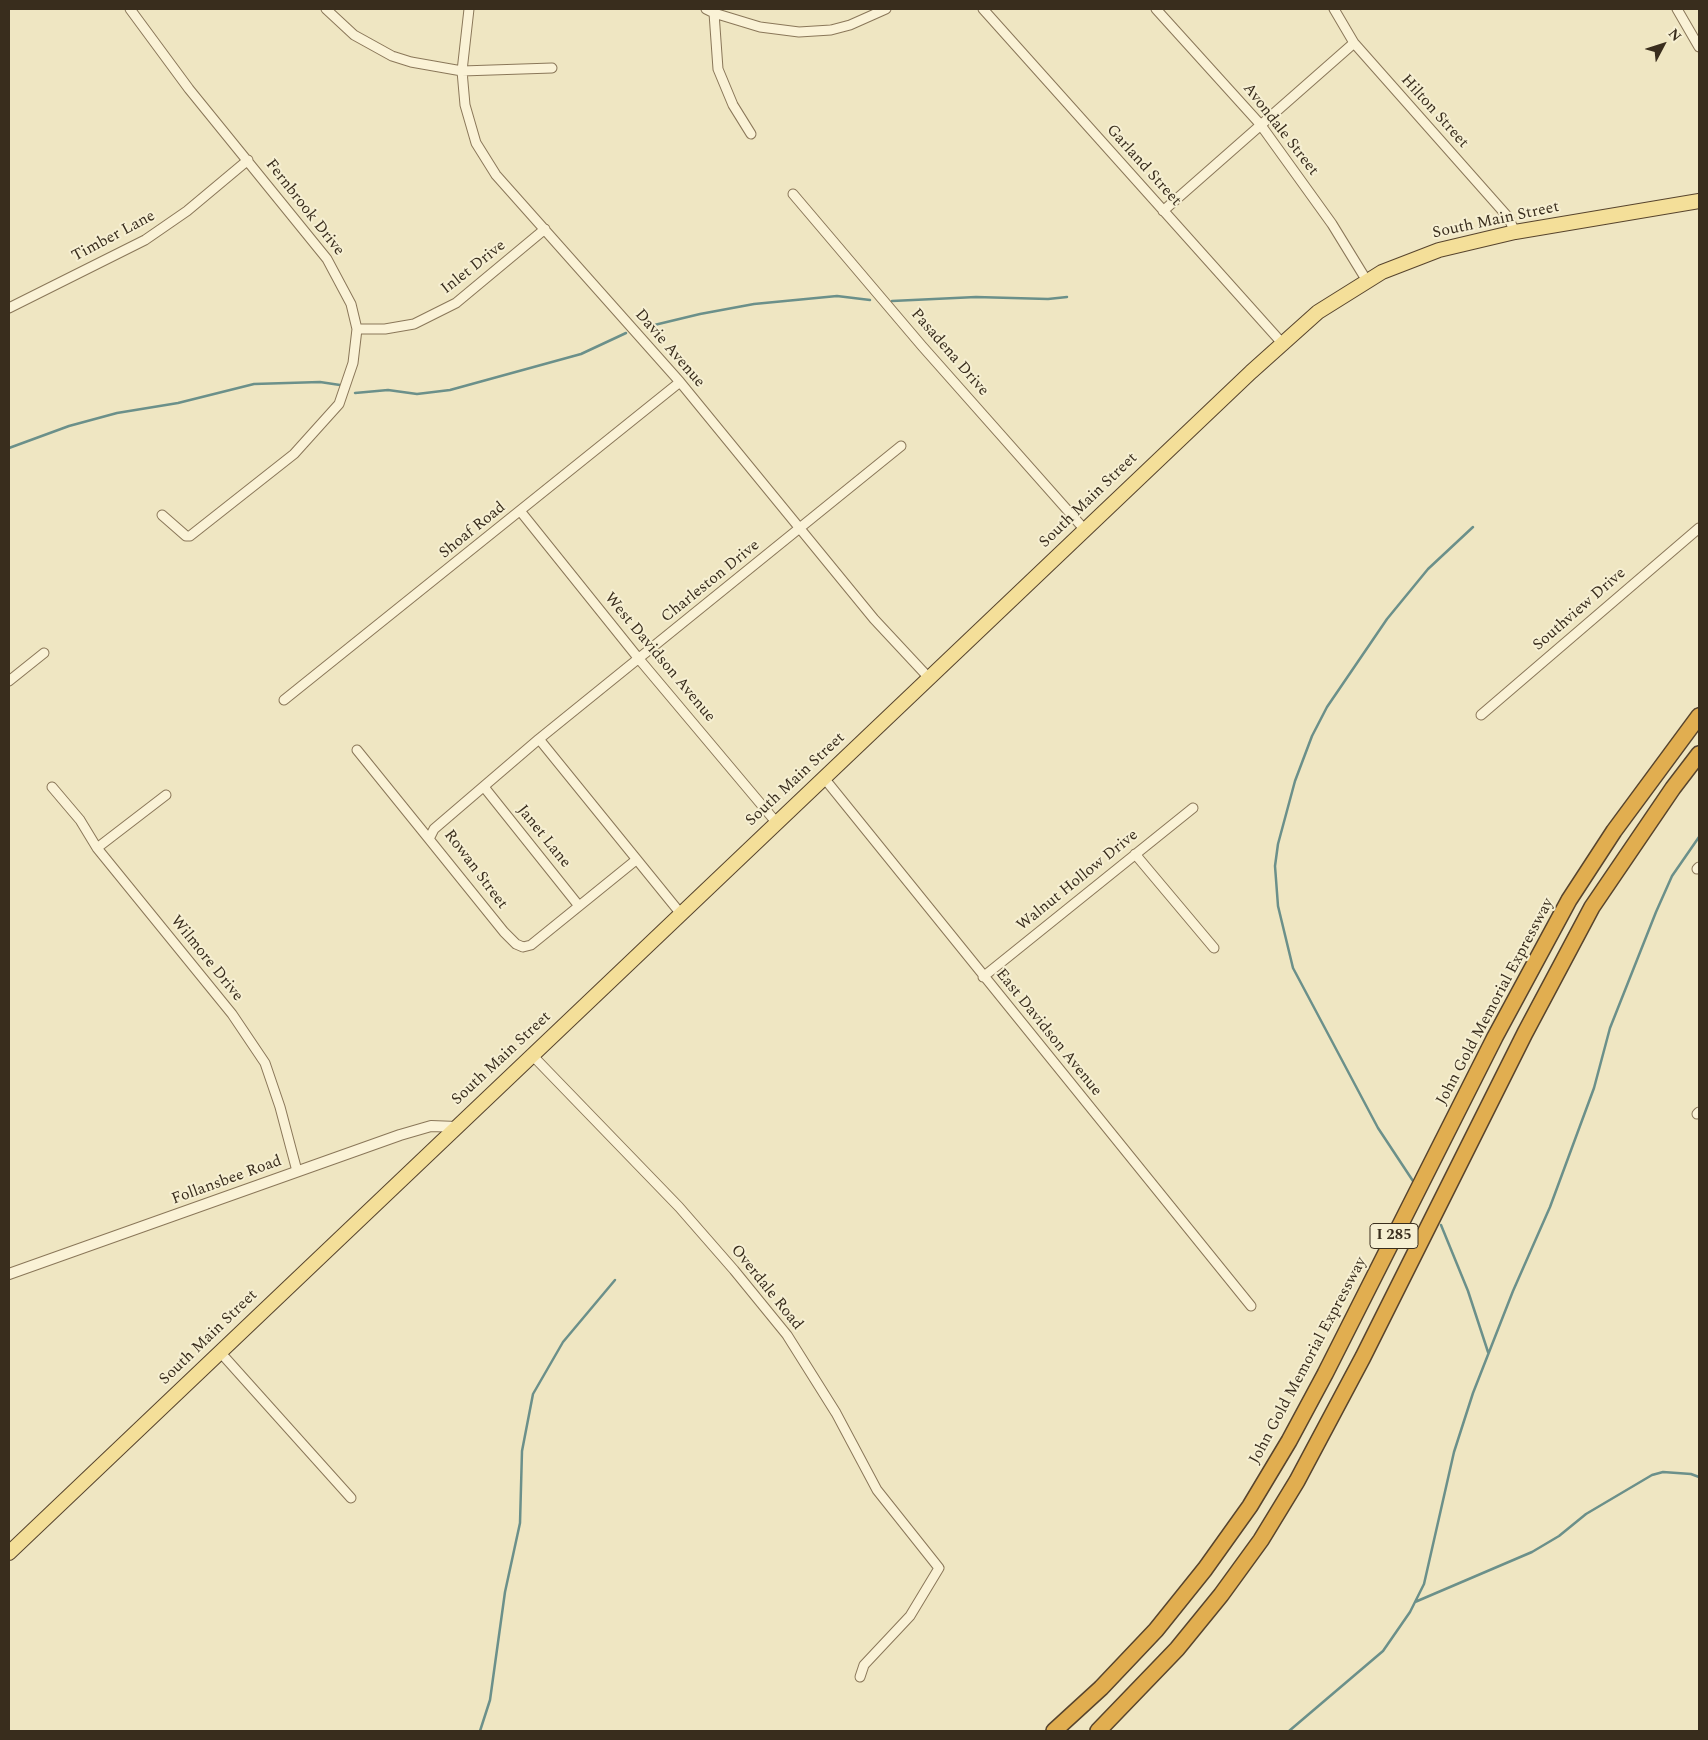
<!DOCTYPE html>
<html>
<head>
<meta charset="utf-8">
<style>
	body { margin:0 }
	#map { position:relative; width:1708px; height:1740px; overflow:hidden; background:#efe6c2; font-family:Spectral,serif }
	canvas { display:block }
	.frame { position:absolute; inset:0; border:10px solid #392d1d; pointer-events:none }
	.north { position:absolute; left:1638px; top:20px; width:50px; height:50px; -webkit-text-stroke:4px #f6efd2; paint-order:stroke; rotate:50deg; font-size:14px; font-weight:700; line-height:20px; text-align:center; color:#392d1d }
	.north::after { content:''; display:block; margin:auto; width:18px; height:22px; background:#392d1d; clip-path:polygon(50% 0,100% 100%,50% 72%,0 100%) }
</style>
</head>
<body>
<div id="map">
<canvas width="1708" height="1740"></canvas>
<div class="frame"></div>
<div class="north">N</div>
</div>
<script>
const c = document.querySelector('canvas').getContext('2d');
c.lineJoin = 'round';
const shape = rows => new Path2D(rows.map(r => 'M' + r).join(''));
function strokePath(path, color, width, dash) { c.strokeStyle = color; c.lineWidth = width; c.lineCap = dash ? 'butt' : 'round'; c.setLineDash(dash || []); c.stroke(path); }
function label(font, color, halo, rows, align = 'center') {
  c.font = font + ' Spectral,serif'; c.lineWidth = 4; c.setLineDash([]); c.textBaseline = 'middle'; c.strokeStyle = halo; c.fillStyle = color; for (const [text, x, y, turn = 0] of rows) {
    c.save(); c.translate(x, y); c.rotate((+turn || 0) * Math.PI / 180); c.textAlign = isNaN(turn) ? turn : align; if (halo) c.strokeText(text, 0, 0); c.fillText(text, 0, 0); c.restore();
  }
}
const stream = shape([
	[892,301,976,297,1048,299,1067,297],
	[646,327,700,314,754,304,837,296,870,300],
	[355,393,388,390,417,394,450,390,581,354,626,333],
	[9,448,69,426,117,413,178,403,254,384,320,382,340,385],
	[1413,1181,1378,1128,1293,968,1278,906,1275,866,1278,844,1295,781,1312,736,1327,707,1387,619,1428,569,1473,527],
	[1441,1225,1468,1291,1488,1352],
	[1415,1602,1532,1552,1559,1536,1586,1514,1652,1475,1663,1472,1691,1474,1699,1477],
	[480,1731,490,1700,505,1592,520,1523,522,1451,533,1394,563,1342,615,1280],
	[1289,1731,1383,1651,1410,1612,1424,1584,1454,1452,1473,1393,1513,1291,1550,1207,1594,1088,1610,1028,1656,912,1672,876,1699,837]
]);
const minor = shape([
	[130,9,189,89,327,259,351,304,357,329,353,363,339,404,294,454,190,536,186,536,162,515],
	[326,9,354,35,392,56,411,62,462,71,552,68],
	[469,9,462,71,465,105,476,143,496,175,680,382,874,619,929,678],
	[706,9,714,13,760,27,799,32,831,30,850,25,886,9],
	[983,9,1282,343],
	[1156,9,1260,124,1332,224,1367,281],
	[1334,9,1354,43,1508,217,1515,232],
	[1677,9,1699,47],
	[714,13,718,69,733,105,751,134],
	[793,194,922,346,1085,530],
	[1163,211,1354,43],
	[9,308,145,240,187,211,248,160],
	[357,329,385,329,414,324,456,303,545,229],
	[521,512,639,659,776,822],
	[9,681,44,653],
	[284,700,680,382],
	[1481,715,1699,528],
	[539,739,681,914],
	[357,750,429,839],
	[824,778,1251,1306],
	[52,787,80,820,97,848,232,1014,265,1063,280,1107,297,1171],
	[484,787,579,906],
	[97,848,166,795],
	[1135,854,1214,948],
	[636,860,531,945,523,947,516,944,504,932,429,839,434,829,539,739,901,446],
	[1697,869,1699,867],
	[983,977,1193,808],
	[532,1055,679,1207,734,1270,787,1335,836,1413,877,1490,939,1568,910,1616,864,1665,860,1677],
	[1697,1114,1699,1112],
	[220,1352,351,1498]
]);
const tertiary = shape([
	[9,1274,400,1135,431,1126,457,1127]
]);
const primary = shape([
	[9,1553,1251,372,1318,312,1382,272,1439,250,1515,232,1699,201]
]);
const motorway = shape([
	[1054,1731,1101,1688,1156,1630,1205,1569,1250,1506,1289,1441,1325,1374,1495,1037,1569,900,1614,831,1699,716],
	[1098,1731,1177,1649,1221,1595,1261,1540,1297,1481,1363,1357,1525,1033,1592,907,1673,788,1699,754]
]);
const shields = [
	[1394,1236,48]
];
const shieldNames = [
	["I 285",1394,1236]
];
const streetNames = [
	["Hilton Street",1434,112,48],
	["Avondale Street",1280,130,52],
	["Garland Street",1143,166,48],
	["Fernbrook Drive",304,208,52],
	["South Main Street",1496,221,-12],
	["Timber Lane",114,237,-28],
	["Inlet Drive",474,268,-38],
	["Davie Avenue",669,349,49],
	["Pasadena Drive",949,353,49],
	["South Main Street",1089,501,-44],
	["Shoaf Road",473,531,-39],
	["Charleston Drive",711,582,-39],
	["Southview Drive",1580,610,-41],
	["West Davidson Avenue",659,658,50],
	["South Main Street",796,780,-43],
	["Janet Lane",543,837,51],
	["Rowan Street",475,870,53],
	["Walnut Hollow Drive",1078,881,-39],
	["Wilmore Drive",206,959,51],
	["John Gold Memorial Expressway",1496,1002,-62],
	["East Davidson Avenue",1048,1033,51],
	["South Main Street",502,1059,-43],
	["Follansbee Road",227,1181,-20],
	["Overdale Road",766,1288,51],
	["South Main Street",209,1338,-44],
	["John Gold Memorial Expressway",1309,1361,-62]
];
strokePath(stream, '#6b908a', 2.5);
strokePath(minor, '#8a7759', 11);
strokePath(tertiary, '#8a7759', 12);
strokePath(primary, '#57442d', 16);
strokePath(motorway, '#57442d', 18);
strokePath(minor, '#faf2d6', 9);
strokePath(tertiary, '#faf2d6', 10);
strokePath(primary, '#f4df99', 14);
strokePath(motorway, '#e1ae50', 15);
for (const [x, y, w] of shields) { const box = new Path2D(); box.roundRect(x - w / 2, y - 12.5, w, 25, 4); c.fillStyle = '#f6efd2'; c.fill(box); strokePath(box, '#392d1d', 1); }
label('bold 15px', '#392d1d', null, shieldNames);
label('16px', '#392d1d', '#f6efd2', streetNames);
</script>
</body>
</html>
